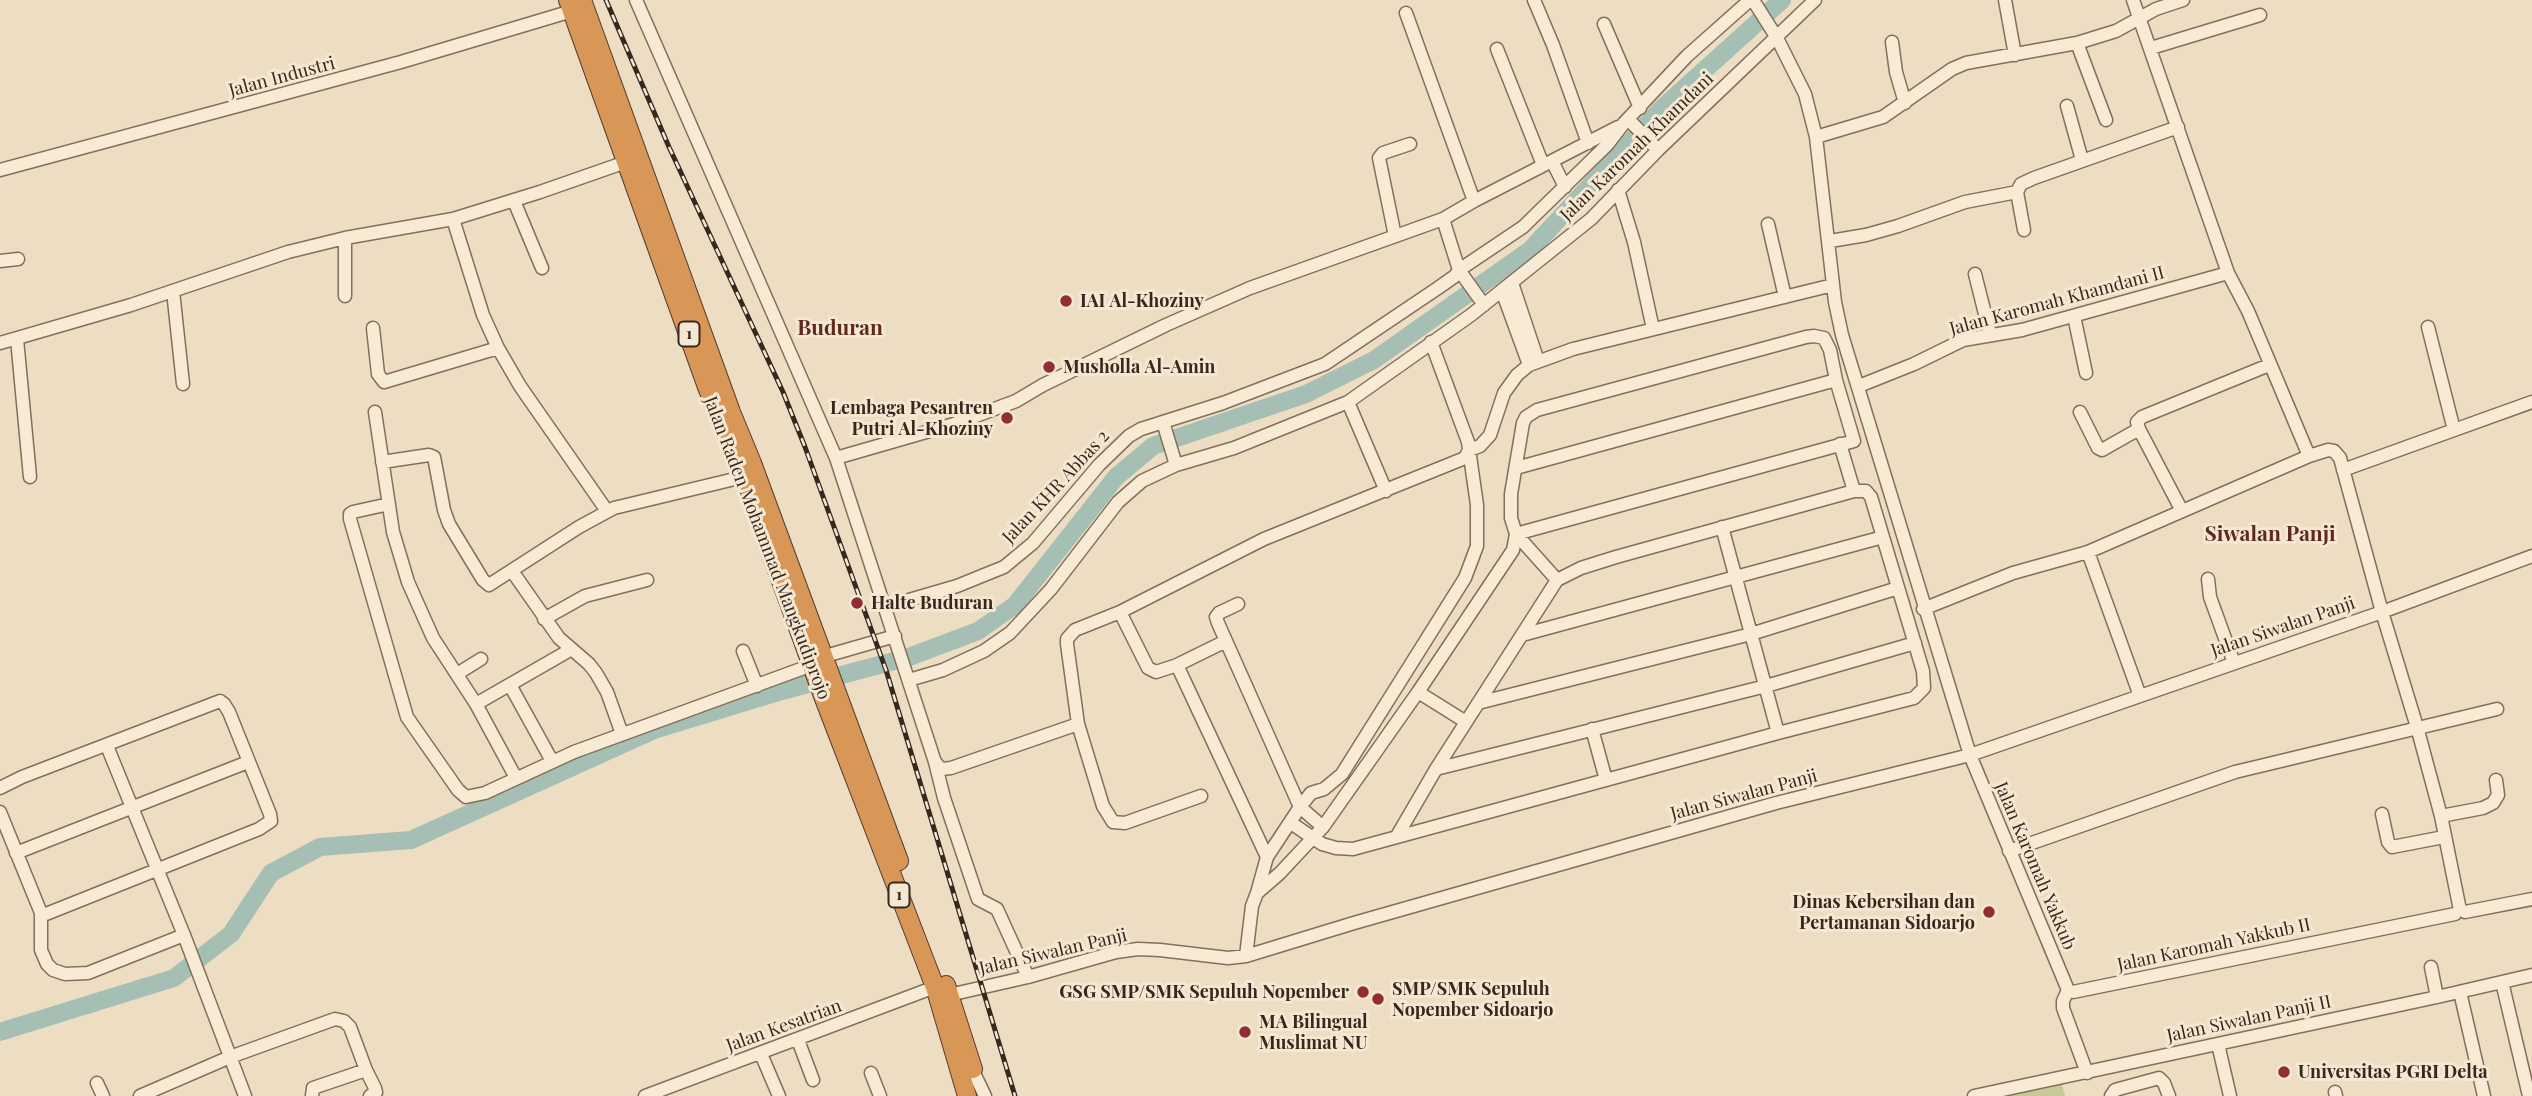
<!DOCTYPE html>
<html>
<head>
<meta charset="utf-8">
<style>
	body { margin:0 }
	canvas { display:block; background:#ecddc3 }
</style>
</head>
<body>
<canvas width="2532" height="1096"></canvas>
<script>
const c = document.querySelector('canvas').getContext('2d');
c.lineJoin = 'round';
function paint(path, color) { c.fillStyle = color; c.fill(path, 'evenodd'); }
const shape = rows => new Path2D(rows.map(r => 'M' + r).join(''));
function strokePath(path, color, width, dash) { c.strokeStyle = color; c.lineWidth = width; c.lineCap = dash ? 'butt' : 'round'; c.setLineDash(dash || []); c.stroke(path); }
function label(font, color, halo, rows, align = 'center') {
  c.font = font + ' "Playfair Display",serif'; c.lineWidth = 6; c.setLineDash([]); c.textBaseline = 'middle'; c.strokeStyle = halo; c.fillStyle = color; for (const [text, x, y, turn = 0] of rows) {
    c.save(); c.translate(x, y); c.rotate((+turn || 0) * Math.PI / 180); c.textAlign = isNaN(turn) ? turn : align; if (halo) c.strokeText(text, 0, 0); c.fillText(text, 0, 0); c.restore();
  }
}
const green = shape([
	[2060,1077,2065,1096,1969,1096]
]);
const river = shape([
	[0,1032,174,978,231,934,271,873,320,847,411,840,654,730,782,691,909,657,978,631,1015,605,1116,477,1153,446,1306,394,1374,360,1530,250,1659,111,1782,0]
]);
const minor = shape([
	[636,0,836,458],
	[1534,0,1553,45,1588,143],
	[1753,0,1777,38,1805,94,1816,137,1835,302,1842,335,1970,755,2068,990],
	[2005,0,2015,55],
	[2133,0,2228,273,2248,311,2309,456],
	[1406,13,1474,201,1443,219,1250,288,1166,325,1043,385,1016,401,954,424,836,458,935,762,941,769,951,768,1078,724,1067,644,1067,639,1075,630,1120,612,1264,539,1465,458,1469,450,1480,446,1490,435,1504,393,1517,375,1529,365,1573,349,1833,285],
	[1604,24,1640,108],
	[1892,42,1896,72,1905,103],
	[2077,43,2106,120],
	[2151,48,2260,15],
	[1497,49,1543,165],
	[2067,106,2082,160],
	[1628,119,1658,150],
	[1816,137,1883,117,1952,69,1966,63,2077,43,2116,31,2156,9,2183,0],
	[1552,161,1565,187],
	[0,170,401,62,572,11],
	[1618,190,1634,242,1653,329],
	[514,201,542,268],
	[1474,201,1618,127],
	[453,219,483,315,498,348,520,386,607,511],
	[1768,224,1785,297],
	[2024,230,2017,192,2021,184,2034,178,2178,127],
	[1395,236,1379,158,1383,153,1410,144],
	[1830,241,1866,235,1898,226,1965,202,2017,192],
	[0,261,18,259],
	[1975,274,1990,334],
	[1512,283,1538,361],
	[173,291,183,384],
	[1502,291,1529,365],
	[345,296,345,238],
	[1484,305,1459,270,1523,227,1607,145,1624,123,1687,56,1750,0],
	[2074,316,2086,373],
	[373,328,378,374,384,382,498,348],
	[17,339,30,477],
	[1431,342,1468,442,1477,505,1477,546,1465,578,1342,774,1324,789,1311,793,1300,807,1267,857,1257,893,1280,873,1323,827,1418,692,1513,550,1516,534,1511,518,1511,494,1523,423,1526,417,1537,410,1806,337,1814,336,1824,338,1830,350,1836,380,1854,441,1516,534,1557,580],
	[0,343,131,305,288,252,345,238,453,219,540,192,626,162],
	[1859,386,1914,364,1963,340,2022,330,2228,273],
	[1348,402,1386,491],
	[375,412,393,532,408,582,433,638,476,704,516,778],
	[2080,412,2098,448,2102,450,2139,429,2137,422,2142,417,2269,365],
	[1163,422,1176,465],
	[2139,429,2182,511],
	[2454,430,2532,402],
	[1840,444,1854,491],
	[382,462,429,455,434,457,444,510,449,524,483,580,489,585,579,527,614,508,743,477],
	[1516,468,1836,380],
	[2343,470,2454,430,2428,327],
	[389,504,353,512,350,514,350,519,407,717,458,790,466,797,485,793,574,752,812,665],
	[1722,527,1778,733],
	[2088,552,2140,696],
	[512,571,559,638,589,664,596,673,607,692,622,734],
	[2208,579,2210,597,2234,663],
	[1238,604,1219,613,1216,617,1218,623,1300,807,1323,827],
	[885,607,957,586,1004,567,1033,543,1099,465,1129,436,1141,429,1223,403,1325,364,1438,288,1455,276,1459,270,1443,219],
	[1923,609,2013,573,2088,552,2309,456,2328,450,2334,451,2340,458,2382,612,2417,727,2441,816,2460,910],
	[1120,612,1148,668,1156,672,1177,665,1226,641],
	[544,619,585,596,647,580],
	[1522,635,1883,537],
	[743,651,757,686],
	[822,657,895,636],
	[1177,665,1267,857],
	[457,674,481,659],
	[909,680,943,670,984,651,1010,633,1051,589,1118,502,1142,481,1176,465,1234,448,1348,402,1471,315,1591,219,1658,150,1815,0],
	[510,685,552,761],
	[1418,692,1466,722],
	[1478,703,1751,634,1898,588],
	[476,704,570,650],
	[1078,724,1103,806,1113,822,1125,823,1201,796],
	[1592,729,1606,780],
	[107,746,184,935,245,1096],
	[935,762,944,798,978,899,997,909,1028,977],
	[1436,769,1766,686,1915,643],
	[0,788,22,777,220,701,224,704,229,712,270,814,271,821,259,829,46,914,41,913],
	[0,812,41,913,41,950,47,964,53,970,65,974,88,973,184,935],
	[2382,814,2388,842,2392,847,2444,837],
	[2441,816,2483,808,2493,803,2498,795,2496,780],
	[1291,823,1322,844,1336,848,1353,849,1778,733,1914,698,1924,688,1923,671,1871,497,1866,491,1854,491,1616,557,1581,568,1557,580,1436,769,1397,836],
	[2009,851,2235,772,2497,709],
	[16,853,248,762],
	[2465,912,2532,899],
	[1246,956,1252,906,1257,893],
	[2431,967,2437,997],
	[2502,982,2529,1096],
	[2068,990,2073,992,2455,914],
	[2068,990,2063,1001,2063,1008,2087,1073],
	[2460,992,2484,1096],
	[949,995,1028,977,1116,952,1138,949,1160,950,1228,958,1246,956,1354,923,1776,803,1970,755,2382,612,2532,556],
	[798,1040,813,1080],
	[2218,1044,2230,1096],
	[761,1054,779,1096],
	[871,1073,880,1096],
	[974,1073,985,1096],
	[97,1083,103,1096],
	[2335,1092,2336,1096],
	[140,1096,230,1057,335,1019,344,1021,350,1027,366,1070,375,1088,376,1092,370,1096],
	[312,1096,313,1088,366,1070],
	[645,1096,935,987],
	[1974,1096,2437,997,2532,975],
	[2111,1096,2115,1090,2159,1078,2164,1083,2169,1096]
]);
const highway = shape([
	[568,0,707,387,743,477,823,696,935,987,967,1096],
	[582,0,731,412,752,463,899,861],
	[946,985,973,1069]
]);
const rail = shape([
	[606,0,669,147,783,392,805,447,886,670,1015,1096]
]);
const markers = [
	[1066,301,7,"#912d34"],
	[1049,367,7,"#912d34"],
	[1007,418,7,"#912d34"],
	[857,603,7,"#912d34"],
	[1989,912,7,"#912d34"],
	[1363,992,7,"#912d34"],
	[1378,999,7,"#912d34"],
	[1245,1032,7,"#912d34"],
	[2284,1072,7,"#912d34"]
];
const shields = [
	[689,334,21],
	[899,895,21]
];
const shieldNames = [
	["1",689,334],
	["1",899,895]
];
const streetNames = [
	["Jalan Industri",282,77,-15],
	["Jalan Karomah Khamdani",1637,147,-44],
	["Jalan Karomah Khamdani II",2057,301,-15],
	["Jalan KHR Abbas 2",1056,487,-47],
	["Jalan Raden Mohammad Mangkudiprojo",767,548,69],
	["Jalan Siwalan Panji",2283,627,-19],
	["Jalan Siwalan Panji",1744,795,-15],
	["Jalan Karomah Yakkub",2035,866,67],
	["Jalan Karomah Yakkub II",2214,945,-12],
	["Jalan Siwalan Panji",1053,952,-13],
	["Jalan Siwalan Panji II",2249,1019,-12],
	["Jalan Kesatrian",784,1026,-20]
];
const poiNames = [
	["IAI Al-Khoziny",1080,301],
	["Musholla Al-Amin",1063,367],
	["Lembaga Pesantren",993,408,"right"],
	["Putri Al-Khoziny",993,429,"right"],
	["Halte Buduran",871,603],
	["Dinas Kebersihan dan",1975,902,"right"],
	["Pertamanan Sidoarjo",1975,923,"right"],
	["SMP/SMK Sepuluh",1392,989],
	["Nopember Sidoarjo",1392,1010],
	["GSG SMP/SMK Sepuluh Nopember",1349,992,"right"],
	["MA Bilingual",1259,1022],
	["Muslimat NU",1259,1043],
	["Universitas PGRI Delta",2298,1072]
];
const quarterNames = [
	["Buduran",840,328],
	["Siwalan Panji",2270,534]
];
paint(green, '#c7c997');
strokePath(river, '#a5bfb5', 18);
strokePath(minor, '#856e5a', 15);
strokePath(highway, '#533d2f', 20);
strokePath(minor, '#f7ebd5', 12);
strokePath(highway, '#d89757', 18);
strokePath(rail, '#36281e', 5);
strokePath(rail, '#f4e8d2', 2.5, [8]);
for (const [x, y, r, color] of markers) { const dot = new Path2D(); dot.arc(x, y, r, 0, 2 * Math.PI); c.fillStyle = color; c.fill(dot); strokePath(dot, '#f4e8d2', 2.5); }
for (const [x, y, w] of shields) { const box = new Path2D(); box.roundRect(x - w / 2, y - 12.5, w, 25, 5); c.fillStyle = '#f4e8d2'; c.fill(box); strokePath(box, '#36281e', 2); }
label('bold 16px', '#36281e', null, shieldNames);
label('18px', '#36281e', '#f4e8d2', streetNames);
label('bold 18px', '#36281e', '#f4e8d2', poiNames, 'left');
label('bold 21px', '#60291f', '#f4e8d2', quarterNames);
</script>
</body>
</html>
